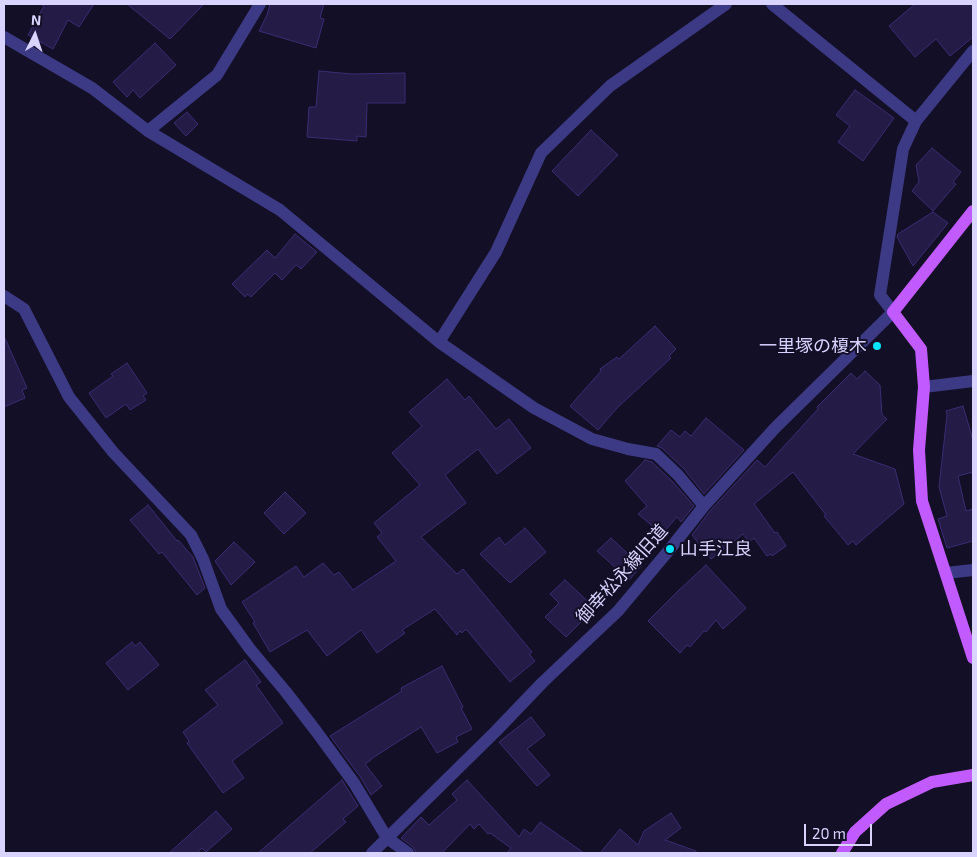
<!DOCTYPE html>
<html>
<head>
<meta charset="utf-8">
<style>
	body { margin:0 }
	#map { position:relative; width:977px; height:857px; overflow:hidden; background:#130f26; font-family:"Exo 2",sans-serif }
	canvas { display:block }
	.frame { position:absolute; inset:0; border:5px solid #d9d4ff; pointer-events:none }
	.north { position:absolute; left:10px; top:10px; width:50px; height:50px; -webkit-text-stroke:4px #130f26; paint-order:stroke; rotate:4deg; font-size:14px; font-weight:700; line-height:20px; text-align:center; color:#d9d4ff }
	.north::after { content:''; display:block; margin:auto; width:18px; height:22px; background:#d9d4ff; clip-path:polygon(50% 0,100% 100%,50% 72%,0 100%) }
	.scale { position:absolute; left:804px; top:824px; width:68px; height:22px; box-sizing:border-box; border:2px solid #d9d4ff; border-top:0; padding-left:6px; font-size:15px; line-height:18px; white-space:nowrap; color:#d9d4ff; -webkit-text-stroke:4px #130f26; paint-order:stroke }
</style>
</head>
<body>
<div id="map">
<canvas width="977" height="857"></canvas>
<div class="frame"></div>
<div class="north">N</div>
<div class="scale">20 m</div>
</div>
<script>
const c = document.querySelector('canvas').getContext('2d');
c.lineJoin = 'round';
function paint(path, color) { c.fillStyle = color; c.fill(path, 'evenodd'); }
const shape = rows => new Path2D(rows.map(r => 'M' + r).join(''));
function strokePath(path, color, width, dash) { c.strokeStyle = color; c.lineWidth = width; c.lineCap = dash ? 'butt' : 'round'; c.setLineDash(dash || []); c.stroke(path); }
function label(font, color, halo, rows, align = 'center') {
  c.font = font + ' "Exo 2","Noto Sans JP",sans-serif'; c.lineWidth = 4; c.setLineDash([]); c.textBaseline = 'middle'; c.strokeStyle = halo; c.fillStyle = color; for (const [text, x, y, turn = 0] of rows) {
    c.save(); c.translate(x, y); c.rotate((+turn || 0) * Math.PI / 180); c.textAlign = isNaN(turn) ? turn : align; if (halo) c.strokeText(text, 0, 0); c.fillText(text, 0, 0); c.restore();
  }
}
const building = shape([
	[40,4,94,4,79,27,68,20,53,49,28,35,44,6,40,4],
	[127,4,204,4,170,39,127,4],
	[270,4,324,4,320,18,324,19,316,48,259,31,267,15,270,4],
	[915,4,973,4,973,37,950,56,936,39,915,57,889,26,915,4],
	[155,43,176,65,140,98,133,90,127,97,113,82,155,43],
	[319,71,352,74,405,73,405,103,367,103,366,137,357,136,357,141,307,137,309,107,316,107,319,71],
	[855,90,894,118,863,161,838,142,850,126,836,115,855,90],
	[187,112,198,124,186,136,174,123,187,112],
	[591,130,618,155,578,196,552,171,591,130],
	[932,148,961,172,953,182,956,184,933,211,912,191,919,182,916,165,932,148],
	[933,212,948,223,913,266,897,237,898,234,933,212],
	[295,234,317,252,301,269,296,265,282,280,275,273,251,297,247,294,245,297,232,284,267,250,275,258,295,234],
	[655,326,676,349,669,356,671,358,617,408,598,430,570,406,601,371,600,369,617,357,619,359,655,326],
	[4,336,27,388,22,390,25,398,4,407,4,336],
	[127,363,147,393,143,396,146,400,130,410,126,404,106,418,89,393,113,376,111,374,127,363],
	[865,371,880,385,882,415,887,419,853,454,895,469,904,504,856,545,853,541,848,545,824,516,826,515,793,472,754,504,775,533,777,532,786,546,772,556,771,554,767,556,754,538,749,542,743,534,711,559,692,535,710,511,757,460,765,467,818,409,817,407,851,373,857,379,865,371],
	[447,379,465,400,469,396,496,429,509,419,531,448,497,474,478,449,445,475,466,503,421,537,457,574,463,569,532,652,529,654,535,661,510,682,466,629,462,633,460,631,457,635,435,609,402,630,405,633,377,653,361,630,327,656,307,630,270,652,253,623,255,622,242,602,296,566,304,577,323,563,334,575,339,572,353,590,396,561,377,537,382,533,374,523,420,485,392,453,422,426,409,412,447,379],
	[963,406,973,440,973,472,958,476,966,511,973,509,973,541,947,548,938,519,947,516,939,487,947,415,946,411,963,406],
	[706,418,744,450,704,494,684,469,662,448,657,446,671,430,680,437,685,431,691,436,706,418],
	[645,460,652,462,672,481,694,506,681,522,677,517,662,534,638,514,647,506,625,481,645,460],
	[285,492,306,513,284,534,264,513,285,492],
	[148,505,177,541,178,540,193,557,205,588,197,595,162,552,159,554,130,520,148,505],
	[525,528,546,552,510,583,480,554,499,537,505,545,525,528],
	[611,538,641,566,629,580,597,551,611,538],
	[234,542,255,562,231,585,215,561,234,542],
	[706,565,746,608,723,629,716,620,706,632,704,631,690,647,687,645,680,653,648,621,678,591,706,565],
	[565,580,595,608,566,637,545,617,559,603,550,594,565,580],
	[132,642,135,646,140,642,159,665,128,690,106,663,132,642],
	[245,660,261,682,256,685,283,723,232,761,244,778,223,793,187,743,189,741,183,732,218,705,205,690,245,660],
	[442,666,463,707,461,708,472,729,456,737,458,742,437,753,421,727,371,759,371,760,365,764,382,786,371,795,361,778,330,736,402,691,401,688,442,666],
	[531,717,545,735,527,749,550,775,537,786,499,742,531,717],
	[342,780,358,806,343,819,346,822,310,853,258,853,342,780],
	[467,780,519,837,524,829,531,834,540,822,584,853,507,853,511,848,490,833,488,834,479,824,474,829,470,824,442,853,416,853,413,847,401,838,421,817,429,825,457,800,452,794,467,780],
	[216,811,232,829,206,852,202,848,197,853,169,853,216,811],
	[671,813,681,828,665,840,696,851,696,853,600,853,620,829,638,845,644,831,671,813]
]);
const minor = shape([
	[772,4,916,121],
	[4,37,92,88,148,131,280,210,439,342,534,408,592,439,628,449,656,454,678,475,704,506],
	[148,131,217,75,260,4],
	[4,296,24,309,69,397,113,452,191,535,203,559,221,609,250,649,286,692,316,731,354,783,387,838,408,853],
	[439,342,496,252,541,153,610,86,726,4],
	[924,387,973,381],
	[946,573,973,570],
	[372,853,496,731,543,682,618,611,670,549,704,506,775,428,893,312,880,295,903,149,916,121,973,51]
]);
const major = shape([
	[973,211,893,312,921,349,924,387,919,450,922,501,973,658],
	[842,853,855,832,886,804,932,782,973,775]
]);
const markers = [
	[877,346,5,"#00e5ff"],
	[670,549,5,"#00e5ff"]
];
const poiNames = [
	["一里塚の榎木",867,346],
	["山手江良",680,549,"left"]
];
const streetNames = [
	["御幸松永線旧道",622,574,-48]
];
paint(building, '#241b47');
strokePath(building, '#3b2d73', 1);
strokePath(minor, '#3d3a85', 12);
strokePath(major, '#c25bff', 12);
for (const [x, y, r, color] of markers) { const dot = new Path2D(); dot.arc(x, y, r, 0, 2 * Math.PI); c.fillStyle = color; c.fill(dot); strokePath(dot, '#130f26', 2); }
label('18px', '#d9d4ff', '#130f26', poiNames, 'right');
label('18px', '#d9d4ff', '#130f26', streetNames);
</script>
</body>
</html>
